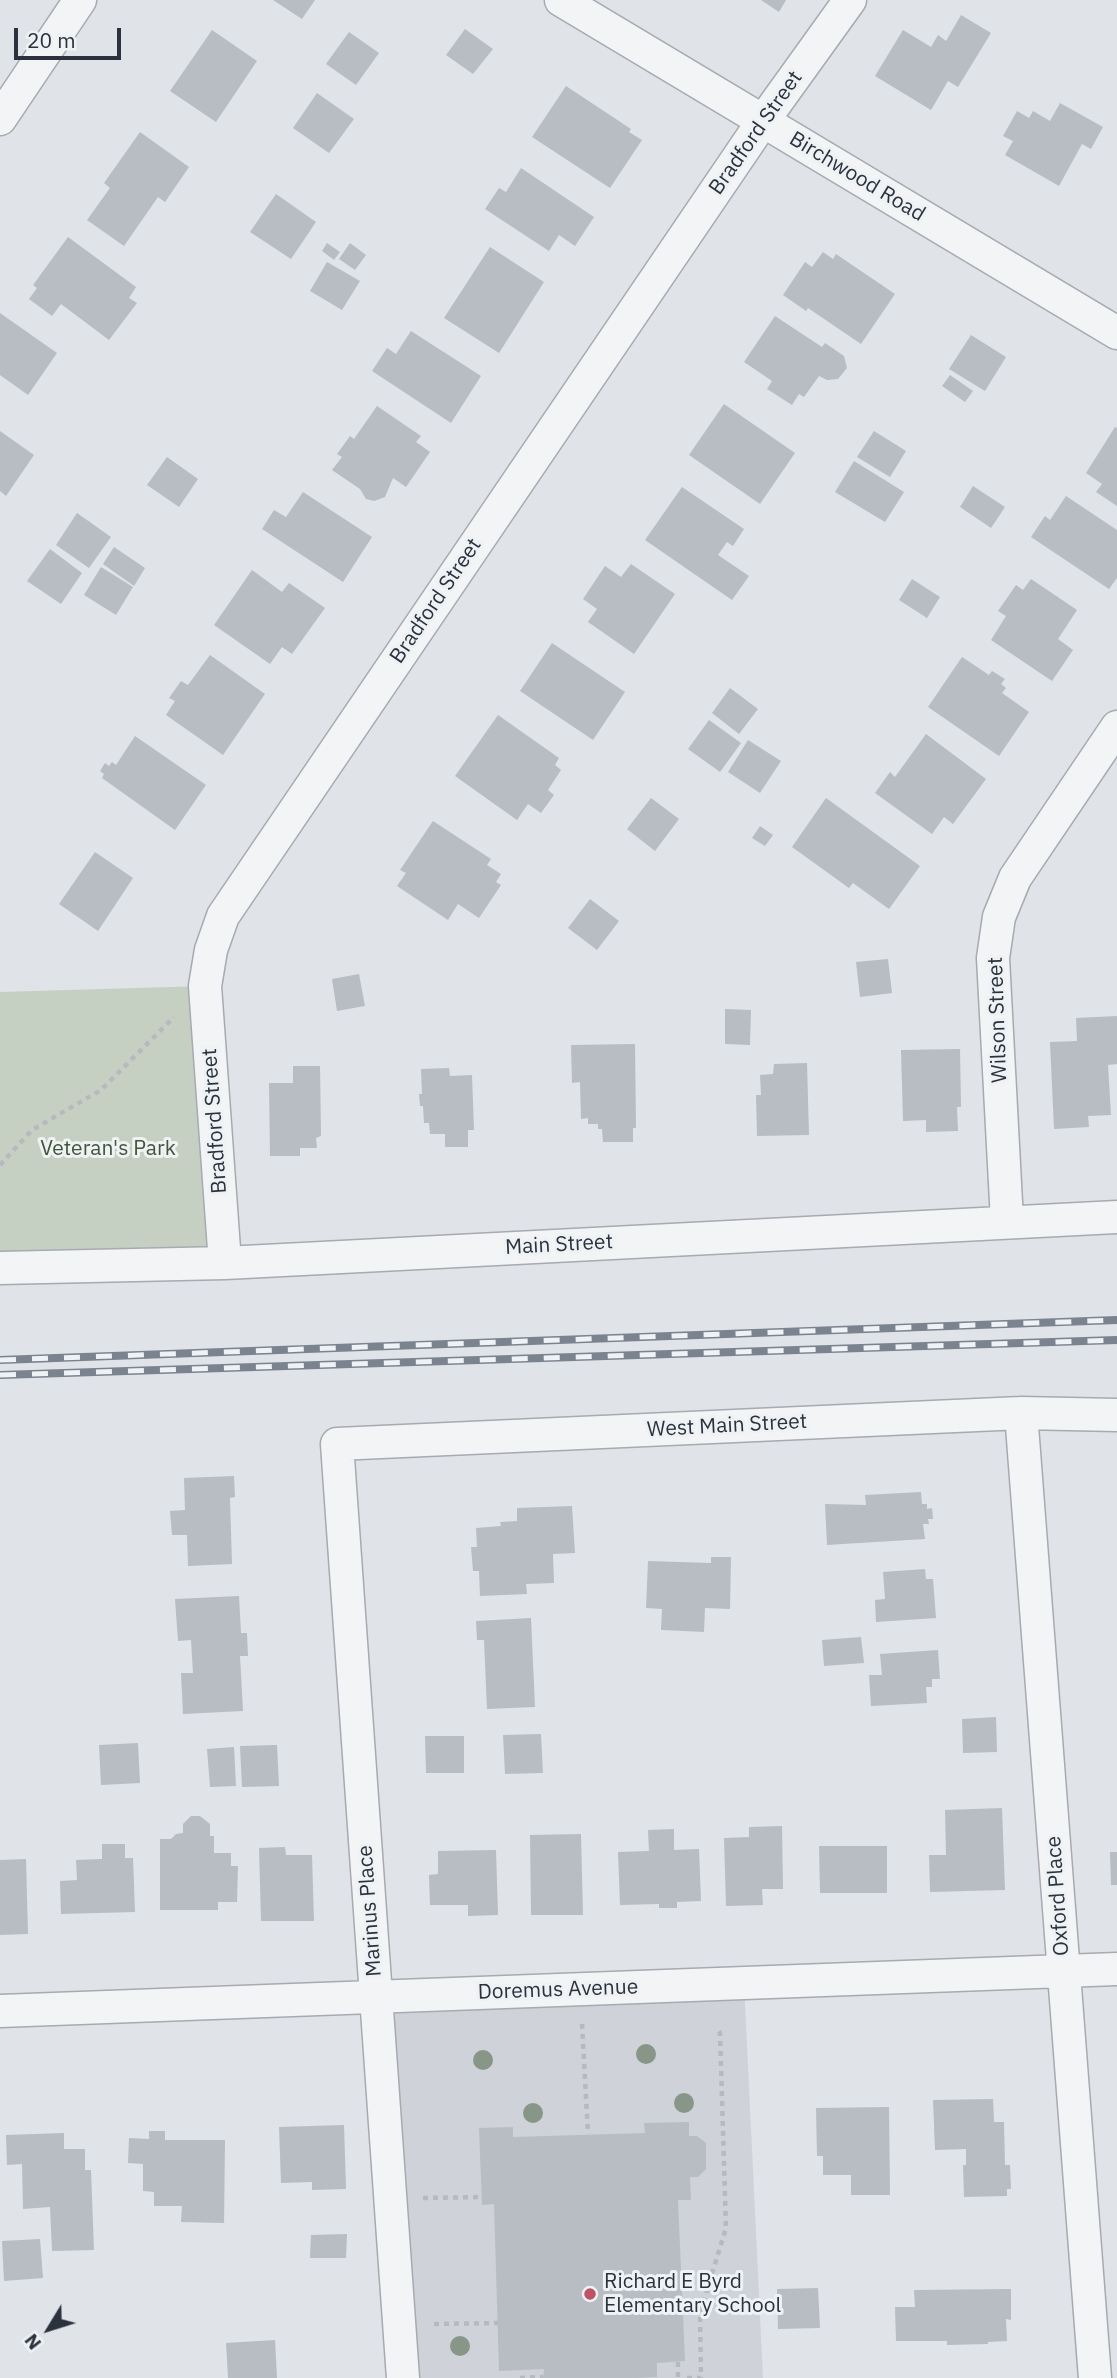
<!DOCTYPE html>
<html>
<head>
<meta charset="utf-8">
<style>
	body { margin:0 }
	#map { position:relative; width:1117px; height:2378px; overflow:hidden; background:#e0e3e7; font-family:"IBM Plex Sans",sans-serif }
	canvas { display:block }
	.north { position:absolute; left:14px; top:2294px; width:70px; height:70px; -webkit-text-stroke:5px #eff2f5; paint-order:stroke; rotate:232deg; font-size:19px; font-weight:700; line-height:28px; text-align:center; color:#2b323d }
	.north::after { content:''; display:block; margin:auto; width:24px; height:32px; background:#2b323d; clip-path:polygon(50% 0,100% 100%,50% 72%,0 100%) }
	.scale { position:absolute; left:14px; top:28px; width:107px; height:32px; box-sizing:border-box; border:4px solid #2b323d; border-top:0; padding-left:9px; font-size:21px; line-height:24px; white-space:nowrap; color:#2b323d; -webkit-text-stroke:5px #eff2f5; paint-order:stroke }
</style>
</head>
<body>
<div id="map">
<canvas width="1117" height="2378"></canvas>
<div class="north">N</div>
<div class="scale">20 m</div>
</div>
<script>
const c = document.querySelector('canvas').getContext('2d');
c.lineJoin = 'round';
function paint(path, color) { c.fillStyle = color; c.fill(path, 'evenodd'); }
const shape = rows => new Path2D(rows.map(r => 'M' + r).join(''));
function strokePath(path, color, width, dash) { c.strokeStyle = color; c.lineWidth = width; c.lineCap = dash ? 'butt' : 'round'; c.setLineDash(dash || []); c.stroke(path); }
function label(font, color, halo, rows, align = 'center') {
  c.font = font + ' "IBM Plex Sans",sans-serif'; c.lineWidth = 6; c.setLineDash([]); c.textBaseline = 'middle'; c.strokeStyle = halo; c.fillStyle = color; for (const [text, x, y, turn = 0] of rows) {
    c.save(); c.translate(x, y); c.rotate((+turn || 0) * Math.PI / 180); c.textAlign = isNaN(turn) ? turn : align; if (halo) c.strokeText(text, 0, 0); c.fillText(text, 0, 0); c.restore();
  }
}
const built = shape([
	[744,1983,763,2378,403,2378,376,1997]
]);
const green = shape([
	[205,986,225,1263,0,1268,0,992]
]);
const building = shape([
	[273,0,315,0,302,19],
	[761,0,786,0,779,12],
	[961,15,991,33,958,87,948,81,931,110,875,76,903,30,931,47,938,35,946,41],
	[465,29,493,49,473,74,446,55],
	[212,30,257,61,216,122,170,91],
	[349,32,379,53,356,85,326,64],
	[566,86,631,129,629,132,642,140,610,188,532,137],
	[317,93,354,119,329,153,293,128],
	[1060,103,1103,127,1091,149,1082,144,1059,186,1005,155,1013,141,1003,136,1017,111,1029,118,1033,111,1050,121],
	[140,132,189,167,165,202,158,197,124,246,87,220,110,188,104,183],
	[521,168,594,217,575,246,559,235,549,251,485,209,499,188,506,192],
	[276,194,316,222,291,259,250,232],
	[68,237,136,287,129,298,137,303,109,340,61,304,52,316,29,299,37,288,33,285],
	[327,243,340,252,334,260,322,251],
	[350,243,366,255,355,270,339,259],
	[490,247,544,282,499,353,444,318],
	[823,252,833,259,836,254,895,294,861,344,808,308,806,311,783,295,805,262,812,267],
	[327,262,360,281,342,310,310,291],
	[0,313,57,353,28,395,0,375],
	[775,316,822,347,825,343,844,356,847,368,838,379,827,380,819,376,804,397,799,394,792,405,767,389,772,381,744,362],
	[411,331,481,376,451,423,372,371,387,348,396,354],
	[971,335,1006,357,985,391,949,369],
	[950,375,973,391,965,402,942,386],
	[724,404,795,453,760,504,689,455],
	[377,406,421,436,416,442,430,452,406,487,393,478,385,497,374,501,366,499,360,489,332,470,342,457,337,454,350,436,354,439],
	[1115,427,1117,428,1117,506,1096,492,1102,484,1086,473],
	[0,431,34,455,6,496,0,491],
	[874,431,906,451,890,477,857,457],
	[167,457,198,479,179,507,147,485],
	[854,461,904,492,885,522,835,492],
	[973,486,1005,507,991,528,960,507],
	[682,487,744,529,733,546,727,542,718,555,749,576,732,600,645,540],
	[303,492,372,537,343,582,262,529,274,510,286,517],
	[1066,496,1117,530,1117,578,1109,589,1031,537,1045,516,1050,520],
	[77,513,111,537,89,568,56,545],
	[114,547,145,568,134,586,103,564],
	[50,549,82,573,61,604,27,581],
	[631,564,675,594,634,654,588,622,597,609,583,599,605,566,621,577],
	[101,567,133,587,116,615,84,595],
	[252,570,282,592,289,583,325,608,292,654,282,647,270,664,214,625],
	[912,579,940,597,927,618,899,600],
	[1031,579,1077,610,1058,639,1073,650,1052,681,991,640,1006,616,998,611,1016,585,1023,590],
	[552,643,625,692,593,740,520,691],
	[210,655,265,694,223,755,166,715,175,701,169,698,181,681,188,685],
	[962,657,989,675,992,671,1005,679,1001,684,1006,688,1002,693,1029,712,999,756,928,707],
	[730,688,758,709,739,734,712,713],
	[498,715,559,758,555,765,561,770,548,790,554,795,541,813,528,804,517,820,455,776],
	[709,720,741,743,720,772,688,749],
	[926,734,986,779,953,824,944,817,932,834,875,793,890,772,895,777],
	[135,736,206,785,175,830,102,778,104,774,100,771,105,763,109,766,112,762,116,765],
	[748,740,781,761,760,793,728,772],
	[651,798,679,819,655,851,627,829],
	[826,798,920,866,889,909,853,883,849,888,792,847],
	[433,821,491,859,487,865,501,874,496,882,501,885,479,918,458,904,448,920,397,886,406,873,400,870],
	[760,826,773,835,765,846,752,838],
	[95,852,133,878,98,931,59,904],
	[590,899,619,921,597,950,568,928],
	[888,959,892,993,860,997,856,962],
	[359,974,365,1006,337,1011,332,979],
	[725,1009,751,1010,750,1045,725,1044],
	[1117,1016,1117,1064,1108,1065,1111,1115,1088,1116,1089,1127,1054,1129,1050,1042,1077,1041,1076,1018],
	[635,1044,636,1128,633,1128,633,1142,603,1142,602,1129,598,1129,598,1124,588,1124,588,1118,581,1119,580,1082,572,1083,571,1045],
	[960,1049,961,1107,957,1107,958,1131,926,1132,926,1120,903,1121,901,1050],
	[807,1063,809,1135,757,1136,756,1095,761,1095,760,1075,773,1074,774,1064],
	[293,1066,320,1066,321,1136,316,1138,317,1148,300,1148,300,1156,270,1156,269,1083,293,1083],
	[449,1068,450,1076,472,1075,474,1130,468,1130,468,1147,445,1147,445,1134,430,1134,429,1123,424,1123,423,1106,420,1106,419,1094,422,1094,421,1069],
	[234,1476,235,1497,230,1498,232,1564,188,1566,187,1535,172,1535,170,1511,185,1510,184,1478],
	[921,1492,922,1504,927,1504,927,1509,932,1508,933,1519,928,1519,929,1524,923,1524,925,1539,827,1545,825,1504,866,1505,865,1495],
	[572,1506,575,1553,553,1554,554,1583,526,1584,527,1594,480,1596,479,1571,473,1571,471,1547,477,1547,476,1528,501,1526,500,1522,517,1521,517,1508],
	[711,1557,731,1557,730,1609,705,1608,704,1632,661,1630,662,1609,646,1608,648,1561,711,1563],
	[925,1569,926,1579,933,1579,936,1618,876,1622,875,1600,885,1599,883,1572],
	[239,1596,241,1633,247,1633,248,1656,240,1656,243,1711,183,1714,181,1673,193,1673,191,1640,178,1641,175,1599],
	[531,1618,535,1707,487,1709,484,1640,477,1640,476,1621],
	[861,1637,864,1663,824,1666,822,1640],
	[938,1650,940,1679,932,1679,932,1687,926,1687,927,1703,871,1706,869,1675,882,1675,880,1654],
	[996,1717,997,1752,963,1753,962,1719],
	[541,1734,543,1773,505,1774,503,1735],
	[425,1736,464,1736,464,1773,426,1773],
	[138,1743,140,1783,101,1785,99,1745],
	[277,1745,279,1786,242,1787,240,1746],
	[234,1747,236,1786,210,1787,207,1749],
	[1002,1808,1005,1890,930,1892,929,1855,946,1855,945,1810],
	[191,1816,200,1816,210,1824,210,1836,214,1836,214,1853,231,1853,231,1866,238,1866,237,1902,218,1902,218,1910,160,1910,160,1839,171,1839,176,1834,183,1833,183,1824],
	[782,1826,783,1889,762,1889,763,1905,726,1906,724,1838,749,1837,749,1827],
	[674,1829,674,1850,699,1849,701,1901,677,1902,677,1908,659,1908,659,1904,620,1905,618,1852,649,1851,648,1830],
	[581,1834,583,1915,531,1915,530,1835],
	[102,1844,125,1844,125,1858,133,1858,135,1912,61,1914,60,1881,77,1880,76,1860,102,1859],
	[819,1846,887,1846,887,1893,820,1893],
	[285,1847,286,1855,312,1855,314,1921,261,1921,259,1848],
	[496,1850,498,1915,468,1916,468,1905,430,1905,429,1875,438,1874,438,1851],
	[1110,1852,1117,1852,1117,1885,1111,1885],
	[26,1859,28,1934,0,1935,0,1860],
	[993,2099,994,2122,1004,2122,1005,2165,1010,2165,1011,2189,1007,2189,1007,2196,964,2197,963,2165,966,2165,966,2149,935,2150,933,2100],
	[889,2107,890,2195,851,2195,851,2175,823,2175,823,2156,817,2156,816,2108],
	[689,2122,689,2136,697,2136,706,2143,706,2169,698,2177,690,2177,691,2200,678,2200,685,2361,657,2363,657,2377,638,2378,543,2378,544,2369,499,2371,494,2204,482,2205,479,2128,513,2127,513,2137,645,2133,644,2123],
	[344,2125,346,2189,312,2190,312,2182,281,2183,279,2127],
	[149,2131,165,2131,165,2140,225,2140,224,2223,181,2222,182,2206,154,2206,154,2192,143,2191,143,2164,128,2163,129,2138,149,2139],
	[64,2133,64,2149,85,2149,85,2170,91,2170,94,2250,52,2251,50,2207,23,2209,22,2164,7,2165,6,2135],
	[347,2234,346,2258,310,2258,311,2235],
	[40,2239,43,2278,4,2281,2,2241],
	[818,2288,820,2328,778,2329,777,2289],
	[1011,2289,1011,2320,1006,2319,1007,2341,988,2342,988,2344,947,2345,947,2341,896,2341,895,2307,915,2307,914,2290],
	[275,2340,277,2378,228,2378,226,2343]
]);
const path = shape([
	[0,1165,32,1130,101,1090,174,1017],
	[582,2024,588,2134],
	[423,2198,482,2197],
	[434,2324,498,2323],
	[678,2362,678,2378],
	[520,2378,543,2377],
	[687,2378,701,2378,700,2313,726,2228,720,2033,717,2028]
]);
const minor = shape([
	[561,0,1117,333],
	[0,119,80,0],
	[1007,1221,993,958,999,917,1015,878,1117,727],
	[225,1263,205,986,211,950,223,916,763,121,850,0],
	[0,1268,225,1263,1117,1217],
	[1021,1413,1095,2378],
	[0,2011,1117,1969],
	[403,2378,337,1444,1021,1413,1117,1415]
]);
const rail = shape([
	[0,1360,1117,1320],
	[0,1375,1117,1340]
]);
const trees = [
	[646,2054],
	[483,2060],
	[684,2103],
	[533,2113],
	[460,2346]
];
const markers = [
	[590,2294,7,"#be5365"]
];
const streetNames = [
	["Bradford Street",756,133,-55],
	["Birchwood Road",857,177,31],
	["Bradford Street",436,601,-56],
	["Wilson Street",998,1020,-92],
	["Bradford Street",215,1121,-94],
	["Main Street",559,1245,-3],
	["West Main Street",727,1426,-3],
	["Oxford Place",1058,1896,-94],
	["Marinus Place",370,1911,-94],
	["Doremus Avenue",558,1990,-2]
];
const parkNames = [
	["Veteran's Park",108,1149]
];
const poiNames = [
	["Richard E Byrd",604,2282],
	["Elementary School",604,2306]
];
paint(built, '#cfd2d9');
paint(green, '#c6d0c2');
paint(building, '#b8bdc3');
strokePath(minor, '#a6aab1', 35);
strokePath(path, '#b6babe', 4.5, [5, 5]);
strokePath(minor, '#f2f4f6', 32);
strokePath(rail, '#7b838f', 8);
strokePath(rail, '#eff2f5', 5, [16]);
c.fillStyle = '#889688';
for (const [x, y] of trees) { c.beginPath(); c.arc(x, y, 10, 0, 2 * Math.PI); c.fill(); }
for (const [x, y, r, color] of markers) { const dot = new Path2D(); dot.arc(x, y, r, 0, 2 * Math.PI); c.fillStyle = color; c.fill(dot); strokePath(dot, '#eff2f5', 2.5); }
label('21px', '#2b323d', '#eff2f5', streetNames);
label('21px', '#40573a', '#eff2f5', parkNames);
label('21px', '#2b323d', '#eff2f5', poiNames, 'left');
</script>
</body>
</html>
